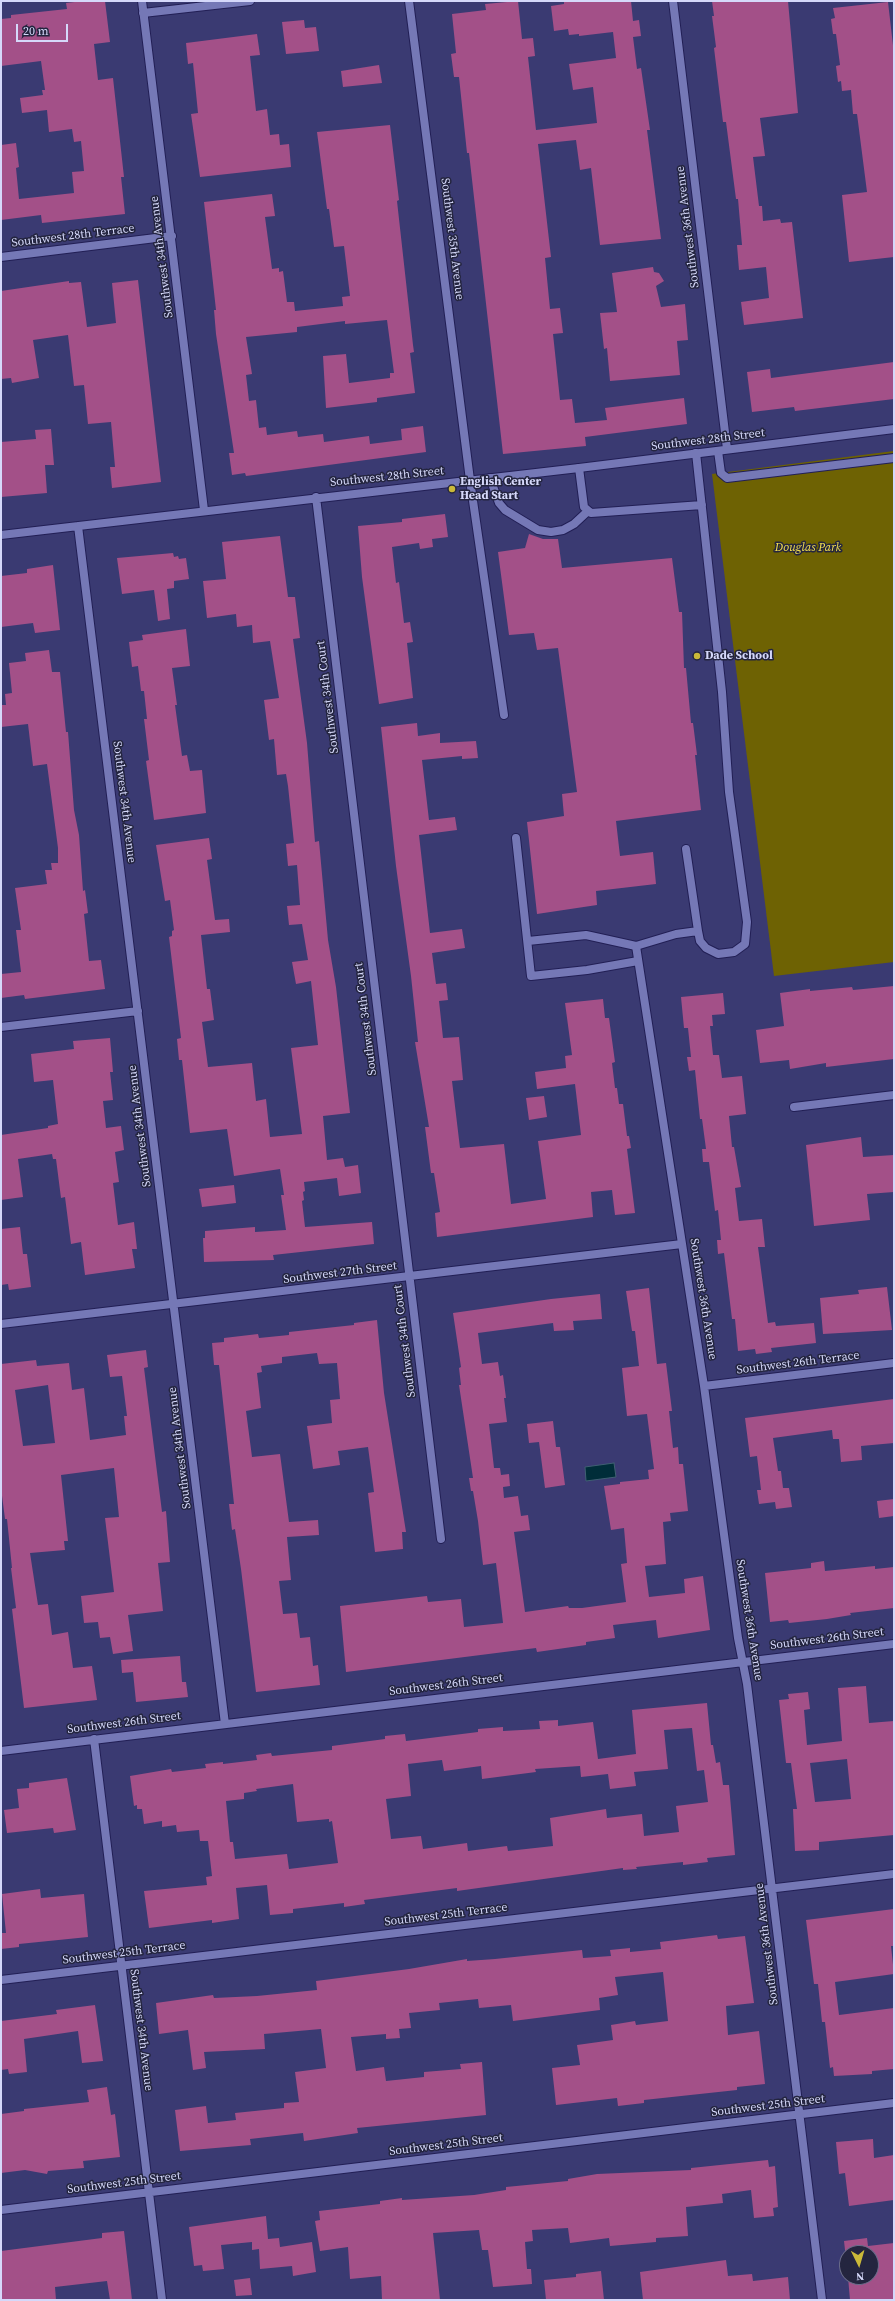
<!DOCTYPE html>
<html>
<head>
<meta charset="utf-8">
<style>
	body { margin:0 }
	#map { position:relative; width:895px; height:2301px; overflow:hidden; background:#3a3a72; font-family:"Source Serif 4",serif }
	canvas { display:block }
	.frame { position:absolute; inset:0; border:2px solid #d5d8fa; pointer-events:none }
	.north { position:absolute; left:839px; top:2245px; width:40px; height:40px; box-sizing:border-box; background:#24253f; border:1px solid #6b6d8a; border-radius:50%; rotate:175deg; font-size:11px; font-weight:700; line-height:16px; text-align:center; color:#d5d8fa }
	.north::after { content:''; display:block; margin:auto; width:14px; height:18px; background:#cbb939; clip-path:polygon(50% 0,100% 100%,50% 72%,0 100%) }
	.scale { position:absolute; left:16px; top:24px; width:52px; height:18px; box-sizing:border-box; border:2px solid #d5d8fa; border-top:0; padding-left:5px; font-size:12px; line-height:14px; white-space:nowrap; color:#d5d8fa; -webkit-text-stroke:3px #24253f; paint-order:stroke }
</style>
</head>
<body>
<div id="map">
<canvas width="895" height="2301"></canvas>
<div class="frame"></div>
<div class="north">N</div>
<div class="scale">20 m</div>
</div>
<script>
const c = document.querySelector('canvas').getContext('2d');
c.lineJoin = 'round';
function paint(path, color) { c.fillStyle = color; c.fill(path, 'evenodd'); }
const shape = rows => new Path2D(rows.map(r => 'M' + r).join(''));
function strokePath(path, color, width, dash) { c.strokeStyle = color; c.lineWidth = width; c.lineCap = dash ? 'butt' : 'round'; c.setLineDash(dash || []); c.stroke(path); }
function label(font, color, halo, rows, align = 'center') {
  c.font = font + ' "Source Serif 4",serif'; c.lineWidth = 3; c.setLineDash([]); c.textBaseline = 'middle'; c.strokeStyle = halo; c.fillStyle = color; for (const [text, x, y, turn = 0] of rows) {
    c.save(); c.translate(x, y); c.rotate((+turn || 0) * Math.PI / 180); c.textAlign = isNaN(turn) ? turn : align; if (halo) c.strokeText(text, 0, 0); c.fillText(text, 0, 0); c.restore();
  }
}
const green = shape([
	[894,451,894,962,774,976,712,474]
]);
const water = shape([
	[614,1463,616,1477,586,1481,585,1467,614,1463]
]);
const building = shape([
	[83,1,105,1,110,42,94,44,98,80,113,78,124,177,121,177,125,214,42,223,41,215,1,220,1,145,16,143,19,167,16,168,19,199,74,193,72,172,84,171,81,141,74,142,72,129,49,132,47,110,22,113,20,98,43,95,42,90,45,90,41,61,1,66,1,19,11,18,11,15,67,9,66,3],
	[518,1,522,39,533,38,535,56,528,57,536,130,597,123,593,87,573,90,569,64,616,58,613,32,579,36,579,34,569,35,568,29,554,31,551,6,564,4,564,1,631,1,633,21,639,20,641,36,633,37,637,69,641,68,650,130,647,130,661,239,600,245,591,168,580,170,576,140,538,144,551,257,545,258,550,309,560,308,563,333,553,334,560,400,572,399,575,423,607,420,605,408,684,398,687,424,585,437,586,446,503,454,469,153,467,153,459,77,454,77,451,54,456,53,452,14,486,10,485,4],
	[712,1,788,1,798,113,760,118,765,156,753,157,759,206,762,206,763,221,780,219,781,223,792,222,803,318,744,325,741,302,769,298,766,267,739,270,737,245,742,245,738,199,736,199,726,122,723,122,714,48,716,47,712,16,714,16],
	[888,2,894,54,894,257,849,262,842,195,867,192,857,114,853,114,851,90,842,91,841,81,838,82,836,66,840,65,836,34,833,34,831,19,835,18,833,8],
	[304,20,305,28,316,27,319,51,286,54,282,22],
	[257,34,260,55,250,56,256,111,267,109,270,135,279,134,280,145,289,144,291,167,200,177,191,114,198,113,193,63,188,64,186,43],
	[379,65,382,83,343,87,341,71],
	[390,125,399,200,397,201,413,345,414,352,410,353,415,393,377,398,377,402,326,408,323,356,346,354,349,383,390,378,390,373,394,373,387,320,345,324,345,321,297,327,297,332,246,337,252,374,246,375,249,401,256,400,259,428,266,427,267,435,297,431,298,437,323,434,324,442,369,436,370,444,402,440,401,429,423,426,426,452,246,476,245,473,232,475,229,453,234,453,216,334,214,310,216,310,204,202,272,194,275,216,265,217,272,269,279,268,279,272,283,271,287,302,294,302,295,311,343,306,342,297,350,296,344,246,334,247,329,209,327,209,317,132],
	[653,267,654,272,659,273,664,281,656,286,661,307,685,304,688,340,677,341,680,375,610,381,607,348,604,349,600,313,617,312,612,273],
	[138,280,161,482,112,488,110,467,115,467,111,422,88,424,84,385,74,386,68,335,33,340,39,378,12,383,11,378,1,379,1,291,69,281,69,283,81,282,87,327,116,323,112,283],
	[894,362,894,399,795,411,794,407,752,412,747,372,770,369,771,378],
	[51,429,54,465,45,465,47,493,1,497,1,442,36,439,35,430],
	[445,514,448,537,432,539,433,547,420,549,419,543,392,547,396,583,399,582,404,623,410,622,413,642,407,643,413,698,379,704,362,577,358,526,402,522,402,519],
	[529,534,543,539,558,539,562,568,672,558,679,612,682,612,684,668,686,668,691,723,693,723,697,755,695,755,701,810,616,821,620,856,653,852,656,884,596,891,597,905,537,914,527,822,564,816,562,794,577,792,558,648,537,650,534,633,509,635,498,552,525,548],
	[280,536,288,597,295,597,300,638,293,639,307,743,315,842,319,841,328,940,336,987,350,1113,323,1116,327,1160,343,1158,345,1167,358,1165,361,1193,339,1196,337,1178,304,1182,305,1191,303,1192,304,1200,302,1201,305,1227,372,1222,374,1244,273,1255,274,1260,204,1262,203,1238,205,1238,205,1231,255,1227,255,1232,286,1230,281,1195,284,1195,280,1169,234,1176,227,1129,190,1133,182,1060,179,1060,177,1039,181,1038,169,937,172,936,172,931,174,930,170,900,165,901,156,845,209,838,212,859,207,860,215,920,229,919,230,932,201,935,207,989,210,989,214,1020,202,1022,208,1067,252,1063,256,1101,266,1099,270,1137,302,1134,291,1048,318,1045,311,981,296,984,292,962,308,960,302,924,289,925,287,906,300,905,297,865,288,866,286,844,294,843,288,786,286,774,277,775,274,739,269,740,264,700,279,698,270,641,253,643,252,625,237,627,236,614,207,618,203,581,226,579,222,542],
	[173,553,174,557,178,556,179,559,186,558,189,579,174,581,174,588,167,589,170,619,158,621,154,590,122,594,117,558],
	[53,565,60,630,35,633,33,623,1,627,1,576,27,573,27,569],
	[186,629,190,666,172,668,177,705,175,705,182,756,187,755,190,771,202,770,206,813,154,820,146,761,149,760,144,719,147,719,144,691,141,691,138,666,132,667,129,642,143,640,142,635],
	[49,650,52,672,60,672,66,732,68,732,74,810,79,835,83,891,85,890,88,913,84,914,89,961,101,960,105,989,25,999,24,995,1,998,1,974,21,972,16,930,21,930,15,888,47,884,45,870,52,870,51,863,58,863,58,848,47,764,33,766,28,724,1,727,1,705,6,705,5,694,12,693,9,663,26,661,25,653],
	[417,723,418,736,440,733,440,743,476,741,478,758,462,759,462,756,422,760,429,820,455,817,457,830,419,835,430,933,462,929,465,948,432,953,436,984,446,983,448,1000,439,1001,443,1038,459,1037,463,1080,452,1081,460,1148,504,1144,511,1204,546,1199,538,1141,581,1135,575,1084,537,1089,535,1072,566,1068,565,1056,572,1055,565,1003,603,999,605,1018,609,1018,615,1062,612,1063,615,1088,617,1088,619,1104,623,1104,627,1136,629,1136,631,1148,627,1149,635,1213,615,1215,612,1190,591,1192,593,1217,437,1237,435,1213,440,1212,434,1173,431,1173,425,1127,429,1127,415,1042,418,1042,411,976,396,866,381,727],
	[894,986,894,1059,826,1067,826,1063,790,1069,789,1060,760,1063,756,1030,784,1026,780,993,810,989,810,991,852,987,853,990],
	[723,993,725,1014,712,1015,713,1026,710,1026,713,1055,719,1055,722,1078,742,1076,746,1114,729,1116,732,1147,734,1147,741,1187,735,1188,739,1221,762,1219,765,1247,758,1247,768,1323,775,1322,776,1326,814,1323,816,1343,771,1348,772,1352,756,1354,755,1349,738,1351,735,1319,732,1319,724,1253,718,1254,717,1240,721,1240,718,1210,715,1211,709,1162,703,1162,702,1149,706,1149,702,1119,700,1119,695,1070,689,1071,687,1057,691,1057,688,1028,684,1028,681,997],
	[110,1038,113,1072,110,1072,113,1100,103,1101,106,1128,121,1126,124,1150,115,1152,119,1182,113,1183,118,1225,134,1222,137,1249,132,1249,135,1268,85,1275,81,1242,71,1244,65,1197,61,1198,56,1159,53,1159,52,1154,18,1159,23,1197,1,1200,1,1135,48,1128,48,1126,58,1124,53,1080,34,1082,31,1054,74,1049,73,1041],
	[544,1096,547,1117,529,1120,526,1098],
	[861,1137,863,1157,894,1155,894,1192,867,1194,870,1220,814,1226,806,1145],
	[234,1185,236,1203,202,1207,199,1189],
	[20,1227,23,1254,27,1254,31,1287,9,1290,8,1284,1,1285,1,1229],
	[887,1287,892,1330,823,1334,820,1298,859,1294,858,1290],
	[649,1288,657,1364,666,1363,672,1411,669,1411,673,1448,678,1447,679,1464,683,1464,688,1511,670,1513,671,1521,663,1522,666,1564,645,1566,649,1597,685,1593,684,1579,703,1576,710,1630,658,1638,656,1620,613,1625,615,1638,586,1642,586,1645,537,1652,536,1648,346,1672,340,1606,427,1596,428,1602,461,1599,464,1627,503,1623,496,1563,483,1565,478,1521,473,1491,471,1491,469,1478,473,1478,459,1385,461,1385,459,1368,461,1367,453,1313,551,1299,600,1294,602,1319,573,1321,574,1330,554,1331,553,1323,478,1333,482,1364,498,1362,500,1376,503,1375,506,1398,504,1398,507,1422,489,1424,494,1468,500,1468,501,1475,509,1474,510,1486,503,1487,504,1498,518,1496,521,1516,528,1515,530,1530,514,1532,525,1612,568,1606,569,1608,582,1608,626,1602,621,1564,627,1563,624,1528,611,1530,604,1486,620,1484,620,1482,649,1479,648,1470,654,1469,647,1414,627,1416,622,1368,639,1366,635,1331,632,1331,626,1291],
	[377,1320,384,1393,406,1532,402,1532,403,1549,375,1552,368,1493,374,1492,368,1447,338,1451,340,1465,313,1469,307,1426,332,1423,330,1400,340,1399,337,1363,319,1364,317,1353,282,1357,282,1363,261,1366,262,1372,257,1373,261,1408,246,1411,252,1457,280,1454,289,1522,318,1520,319,1535,287,1537,291,1580,279,1581,283,1614,297,1613,300,1638,310,1637,313,1666,318,1665,320,1685,256,1692,241,1569,235,1529,232,1530,229,1504,234,1504,219,1365,214,1365,212,1343,224,1342,224,1338,258,1334,259,1338,289,1335,289,1332,354,1325,354,1323],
	[146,1350,148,1367,144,1368,162,1512,166,1511,170,1562,158,1563,163,1611,128,1615,133,1651,113,1654,110,1637,100,1638,98,1622,84,1623,81,1596,114,1592,105,1518,119,1517,114,1468,61,1475,68,1541,64,1541,65,1550,30,1553,38,1605,48,1604,52,1635,68,1632,73,1668,92,1666,97,1700,24,1708,12,1609,16,1608,11,1568,12,1568,7,1519,5,1519,1,1488,1,1364,36,1360,37,1366,69,1363,72,1390,84,1388,90,1440,126,1435,124,1416,127,1416,122,1376,110,1377,107,1355],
	[48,1385,55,1443,23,1446,15,1390],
	[894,1399,894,1443,861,1446,862,1460,841,1462,839,1439,833,1439,832,1430,773,1438,778,1471,781,1471,783,1488,789,1488,792,1507,776,1509,775,1502,759,1504,757,1490,761,1490,757,1456,750,1457,745,1418],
	[553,1421,556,1447,560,1447,565,1485,545,1488,539,1442,529,1443,527,1424],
	[894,1499,894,1516,879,1518,877,1501],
	[824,1561,825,1571,875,1566,875,1569,894,1567,894,1608,850,1613,851,1615,827,1619,789,1623,788,1620,770,1622,765,1573,811,1568,811,1563],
	[180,1656,182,1682,186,1682,188,1697,136,1702,133,1672,122,1673,121,1660],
	[866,1686,869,1723,894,1721,894,1835,819,1842,819,1850,795,1851,793,1809,797,1809,791,1763,786,1763,779,1700,789,1699,788,1694,808,1692,810,1709,804,1710,807,1745,842,1741,838,1688],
	[847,1759,851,1799,815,1802,810,1763],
	[707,1703,711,1745,713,1745,716,1763,720,1762,723,1785,729,1785,735,1855,707,1858,708,1862,683,1865,683,1862,636,1867,637,1869,623,1870,623,1868,457,1891,457,1888,364,1900,365,1904,344,1907,344,1903,293,1909,293,1913,270,1915,267,1885,236,1888,239,1919,212,1923,212,1920,149,1928,144,1891,207,1885,206,1877,212,1876,208,1841,200,1841,199,1830,177,1832,176,1825,162,1827,162,1821,144,1824,142,1809,137,1809,137,1805,134,1806,130,1776,171,1769,172,1772,206,1768,205,1764,223,1762,223,1764,257,1760,256,1755,271,1753,272,1756,332,1750,332,1746,385,1739,385,1736,405,1734,406,1741,478,1732,478,1729,503,1727,503,1731,540,1729,539,1721,558,1720,558,1726,593,1722,598,1759,636,1754,632,1710],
	[692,1728,697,1771,704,1770,708,1802,676,1806,679,1832,644,1836,642,1814,607,1818,606,1809,550,1818,553,1846,508,1851,507,1846,468,1851,467,1843,423,1849,421,1836,391,1839,386,1799,411,1796,408,1764,442,1760,444,1771,481,1766,482,1779,536,1772,535,1769,580,1766,581,1777,608,1774,610,1789,636,1786,634,1772,668,1769,664,1730],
	[293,1784,297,1822,329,1819,329,1822,332,1821,338,1863,289,1869,287,1854,235,1859,233,1842,230,1842,226,1801,244,1799,244,1793,257,1791,256,1789],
	[67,1778,76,1830,54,1833,53,1828,7,1833,4,1810,19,1808,17,1789,29,1788,29,1783],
	[40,1889,41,1898,84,1894,88,1937,19,1944,19,1947,1,1949,1,1933,6,1933,2,1894],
	[894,1909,894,1946,891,1946,894,1974,835,1982,839,2015,894,2008,894,2069,872,2071,872,2074,834,2076,833,2067,830,2068,825,2022,822,2022,818,1984,814,1984,806,1920],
	[717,1935,718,1939,745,1936,754,2003,726,2006,728,2035,759,2031,765,2084,737,2087,737,2090,644,2100,644,2103,618,2106,617,2098,556,2105,552,2068,580,2065,577,2045,613,2040,611,2025,635,2021,636,2025,668,2021,663,1972,615,1977,618,1995,599,1998,600,2010,513,2021,511,2005,479,2008,478,1999,439,2003,440,2010,409,2013,411,2028,399,2029,400,2038,386,2039,386,2034,351,2037,356,2071,384,2067,386,2081,424,2077,424,2072,461,2069,460,2064,482,2062,486,2115,357,2128,358,2133,304,2141,303,2133,250,2139,251,2145,180,2151,175,2110,206,2106,208,2123,236,2120,235,2113,284,2108,284,2103,299,2102,295,2072,326,2068,321,2029,264,2034,265,2049,204,2052,206,2068,193,2070,188,2030,159,2034,156,2003,213,1995,214,1998,257,1996,317,1990,316,1981,409,1969,467,1959,467,1961,495,1959,582,1950,583,1958,611,1956,610,1950,630,1948,630,1952,661,1949,660,1942],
	[95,2005,103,2061,82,2063,78,2031,24,2039,27,2072,9,2074,8,2069,1,2070,1,2021,57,2014,56,2010],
	[107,2087,111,2115,115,2114,120,2157,83,2161,84,2168,48,2171,47,2174,25,2170,1,2173,1,2114,24,2111,24,2109,89,2102,87,2090],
	[873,2139,874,2158,894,2155,894,2200,849,2206,845,2173,839,2174,836,2142],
	[768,2160,769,2167,775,2166,778,2207,773,2208,774,2216,754,2218,751,2190,722,2194,723,2203,686,2207,688,2236,656,2238,656,2242,610,2246,609,2238,570,2243,568,2228,532,2230,533,2241,525,2242,527,2269,531,2269,532,2284,493,2287,488,2250,482,2250,479,2230,433,2233,440,2300,382,2300,381,2276,350,2279,348,2247,320,2251,315,2221,320,2220,319,2211,380,2204,380,2201,402,2198,402,2200,474,2195,506,2190,506,2187,568,2181,568,2179,597,2174,691,2170,691,2168],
	[266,2216,268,2239,279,2238,280,2247,312,2242,316,2272,293,2276,292,2266,260,2269,259,2249,252,2250,252,2242,221,2245,224,2269,203,2271,202,2265,194,2266,189,2227],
	[124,2231,132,2300,110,2300,107,2281,55,2287,56,2300,1,2300,1,2251,102,2238,102,2233],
	[867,2238,868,2246,894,2243,894,2299,850,2300,848,2277,871,2277,871,2253,847,2253,847,2268,844,2241],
	[726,2260,728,2276,752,2274,753,2281,788,2277,790,2300,643,2300,640,2272],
	[601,2271,604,2300,546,2300,544,2280,576,2277,576,2274],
	[250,2278,252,2295,236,2296,234,2280]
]);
const service = shape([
	[718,451,721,473,727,478,894,458],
	[696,453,722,692,729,792,747,922,745,944,734,952,718,954,706,948,700,941,698,931],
	[579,468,584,507,591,513,702,505],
	[490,478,499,503,505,510,538,530,551,532,563,530,574,524,588,511],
	[470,480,504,715],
	[516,838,531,976,587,970,638,961],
	[528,941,586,935,636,946,676,934,698,931,686,849]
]);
const minor = shape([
	[142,1,204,510],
	[409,1,470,480],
	[673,1,727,449],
	[143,13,250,1],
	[1,257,172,236],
	[316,497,441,1539],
	[78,526,225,1724],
	[1,535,579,468,894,429],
	[636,946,704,1386,738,1638,747,1684,822,2300],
	[1,1027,138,1011],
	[794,1107,894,1095],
	[1,1324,682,1244],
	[704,1386,894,1363],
	[94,1739,162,2300],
	[1,1751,894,1644],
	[1,1980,894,1874],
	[1,2210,894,2103]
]);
const markers = [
	[452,489,4,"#cbb939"],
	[697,656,4,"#cbb939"]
];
const streetNames = [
	["Southwest 36th Avenue",688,227,-97],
	["Southwest 28th Terrace",73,236,-7],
	["Southwest 35th Avenue",452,239,83],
	["Southwest 34th Avenue",162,257,-97],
	["Southwest 28th Street",708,440,-7],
	["Southwest 28th Street",387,477,-6],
	["Southwest 34th Court",328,697,-97],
	["Southwest 34th Avenue",124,802,83],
	["Southwest 34th Court",366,1019,-97],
	["Southwest 34th Avenue",140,1126,-97],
	["Southwest 27th Street",340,1273,-7],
	["Southwest 36th Avenue",703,1299,81],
	["Southwest 34th Court",405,1341,-97],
	["Southwest 26th Terrace",798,1363,-7],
	["Southwest 34th Avenue",180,1448,-97],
	["Southwest 36th Avenue",749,1620,81],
	["Southwest 26th Street",827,1639,-7],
	["Southwest 26th Street",446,1685,-7],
	["Southwest 26th Street",124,1723,-7],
	["Southwest 25th Terrace",446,1915,-7],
	["Southwest 36th Avenue",767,1944,-97],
	["Southwest 25th Terrace",124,1953,-7],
	["Southwest 34th Avenue",141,2030,83],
	["Southwest 25th Street",768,2106,-7],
	["Southwest 25th Street",446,2145,-7],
	["Southwest 25th Street",124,2183,-7]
];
const poiNames = [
	["English Center",460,482],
	["Head Start",460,496],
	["Dade School",705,656]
];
const parkNames = [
	["Douglas Park",808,548]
];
paint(green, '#6e6203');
paint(water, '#002d39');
strokePath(water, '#406073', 1);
paint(building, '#a35088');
strokePath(service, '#221f55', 10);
strokePath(minor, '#221f55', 10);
strokePath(service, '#7578b6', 8);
strokePath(minor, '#7578b6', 8);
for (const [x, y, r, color] of markers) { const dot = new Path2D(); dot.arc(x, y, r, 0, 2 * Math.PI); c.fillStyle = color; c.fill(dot); strokePath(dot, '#24253f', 1.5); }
label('12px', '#d5d8fa', '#24253f', streetNames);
label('bold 12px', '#d5d8fa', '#24253f', poiNames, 'left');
label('italic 12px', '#f5e150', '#24253f', parkNames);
</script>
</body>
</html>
